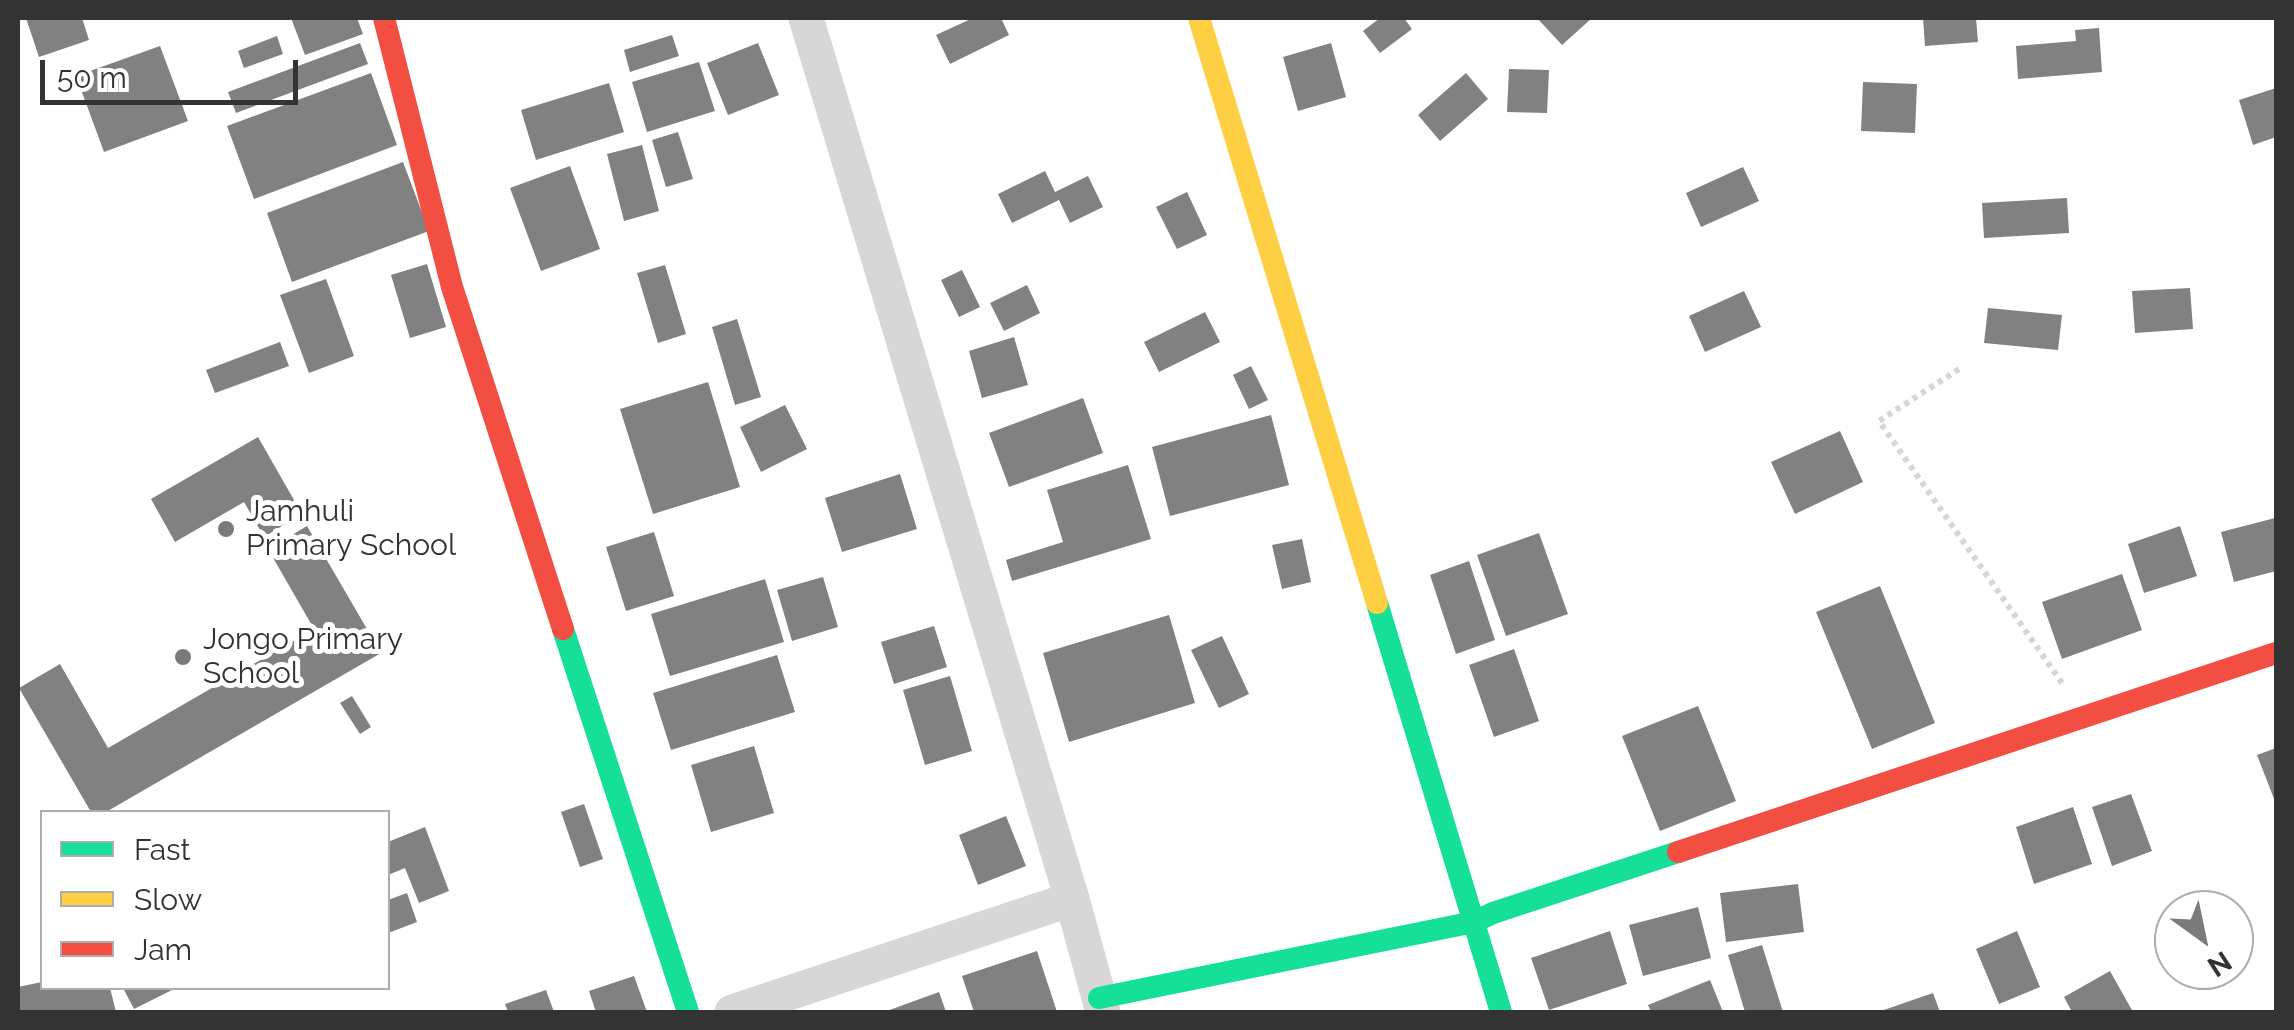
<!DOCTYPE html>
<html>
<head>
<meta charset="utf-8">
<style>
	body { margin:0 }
	#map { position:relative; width:2294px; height:1030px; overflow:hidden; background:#fff; font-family:Raleway,sans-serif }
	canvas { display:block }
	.frame { position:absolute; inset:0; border:20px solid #333; pointer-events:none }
	.legend { position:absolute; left:40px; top:810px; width:350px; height:180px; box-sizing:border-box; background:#fff; border:2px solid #adadad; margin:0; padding:12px 18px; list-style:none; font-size:30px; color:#333 }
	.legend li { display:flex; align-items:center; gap:20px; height:50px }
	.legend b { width:50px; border:2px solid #adadad }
	.north { position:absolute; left:2154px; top:890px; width:100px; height:100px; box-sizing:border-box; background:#fff; border:2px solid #adadad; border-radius:50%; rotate:147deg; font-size:28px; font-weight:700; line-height:40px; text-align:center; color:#333 }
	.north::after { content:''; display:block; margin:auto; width:35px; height:45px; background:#7a7a7a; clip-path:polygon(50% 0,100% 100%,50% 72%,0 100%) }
	.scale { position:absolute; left:40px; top:60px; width:258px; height:45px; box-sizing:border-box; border:5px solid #333; border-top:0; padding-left:12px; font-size:30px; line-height:35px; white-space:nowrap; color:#333; -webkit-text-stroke:8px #fff; paint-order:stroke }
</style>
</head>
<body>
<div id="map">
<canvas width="2294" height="1030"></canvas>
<div class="frame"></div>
<ul class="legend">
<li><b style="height:12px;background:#16e098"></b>Fast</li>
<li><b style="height:12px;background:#ffcf43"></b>Slow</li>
<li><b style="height:12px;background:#f24e42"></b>Jam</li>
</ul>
<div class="north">N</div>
<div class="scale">50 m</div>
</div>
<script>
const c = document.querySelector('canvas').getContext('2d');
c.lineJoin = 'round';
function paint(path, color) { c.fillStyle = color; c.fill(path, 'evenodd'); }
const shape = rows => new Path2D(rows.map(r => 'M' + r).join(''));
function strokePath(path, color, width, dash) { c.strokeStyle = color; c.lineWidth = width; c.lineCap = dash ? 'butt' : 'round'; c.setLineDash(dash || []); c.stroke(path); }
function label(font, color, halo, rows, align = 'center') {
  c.font = font + ' Raleway,sans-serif'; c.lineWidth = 10; c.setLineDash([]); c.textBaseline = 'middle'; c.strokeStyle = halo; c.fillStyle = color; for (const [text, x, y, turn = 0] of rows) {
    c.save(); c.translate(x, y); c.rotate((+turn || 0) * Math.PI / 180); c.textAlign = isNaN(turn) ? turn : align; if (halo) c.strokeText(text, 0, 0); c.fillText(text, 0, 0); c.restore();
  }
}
const building = shape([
	[26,18,82,18,89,40,39,57],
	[291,18,357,18,363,34,305,55],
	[973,18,1001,18,1009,35,950,64,936,35],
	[1380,18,1404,18,1412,29,1380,53,1363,31],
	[1537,18,1592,18,1562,45],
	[1923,18,1976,18,1978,42,1925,46],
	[2099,28,2102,72,2018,79,2016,46,2076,41,2075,30],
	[672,35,679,56,630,72,624,50],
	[277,36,283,54,244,68,238,51],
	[360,43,368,64,236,113,228,92],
	[758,43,779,95,728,115,707,63],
	[1331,43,1346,97,1298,111,1283,57],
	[160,46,188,121,104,152,76,76],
	[699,62,715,111,647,132,632,82],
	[1509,69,1549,70,1547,113,1507,112],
	[371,73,397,145,254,199,227,126],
	[1466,73,1488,99,1440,141,1418,115],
	[1863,82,1917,84,1915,133,1861,131],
	[609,83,624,132,536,160,521,110],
	[2276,88,2276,137,2253,145,2239,100],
	[678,132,693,179,666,187,652,140],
	[642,145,659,211,624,221,607,154],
	[403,162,429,231,292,282,267,213],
	[570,166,600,249,541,271,510,188],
	[1743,167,1759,201,1701,227,1686,193],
	[1045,171,1055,192,1088,176,1103,207,1070,223,1059,200,1012,223,998,194],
	[1187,192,1207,235,1177,249,1156,207],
	[2067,198,2069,233,1984,238,1982,203],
	[427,264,446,327,410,338,391,275],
	[665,265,686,334,658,343,637,273],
	[962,270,980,307,959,317,941,280],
	[326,279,354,356,309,373,280,295],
	[1027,285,1040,313,1004,331,990,303],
	[2190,288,2193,329,2135,333,2132,291],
	[1744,291,1761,327,1705,352,1689,316],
	[1988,308,2062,315,2058,350,1984,343],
	[1205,312,1220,342,1159,372,1144,342],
	[737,319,761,397,735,405,712,327],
	[1014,337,1028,385,982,398,969,351],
	[280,342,289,366,215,393,206,370],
	[1251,366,1268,400,1249,409,1233,375],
	[708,382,740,487,653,514,620,409],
	[1083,398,1103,453,1009,487,989,433],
	[785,405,807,449,761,472,740,427],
	[1271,415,1289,485,1170,516,1152,447],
	[1840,431,1863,482,1795,514,1771,462],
	[258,437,302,514,264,537,244,502,175,542,151,499],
	[1128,465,1151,539,1012,581,1006,560,1063,542,1047,490],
	[900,474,917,529,842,552,825,498],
	[2275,518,2276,571,2234,582,2221,532],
	[307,526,381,653,106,812,91,812,19,688,60,664,108,748,314,629,268,549],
	[2180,526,2197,576,2144,593,2128,544],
	[654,532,674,596,626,611,606,547],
	[1539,533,1568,614,1506,636,1477,555],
	[1302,539,1311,582,1282,589,1272,545],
	[1469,561,1495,640,1456,654,1430,575],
	[2122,574,2142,630,2062,659,2042,602],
	[823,577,838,627,792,641,777,590],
	[765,579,784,642,670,676,651,614],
	[1880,586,1935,723,1872,749,1816,612],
	[1169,615,1195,703,1069,742,1043,653],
	[934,626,947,667,894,684,881,642],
	[1222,636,1249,694,1219,708,1191,650],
	[1514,649,1539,721,1494,737,1469,665],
	[777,655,795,712,671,750,653,693],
	[950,676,972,751,925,765,903,690],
	[352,696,371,727,360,734,340,703],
	[1698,706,1736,801,1660,831,1622,736],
	[754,746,774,813,711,832,691,765],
	[2276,748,2276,804,2257,755],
	[2131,794,2152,851,2112,866,2092,807],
	[584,804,603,859,580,867,561,812],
	[2073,807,2092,864,2034,884,2016,827],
	[1006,816,1026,866,978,885,959,835],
	[425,827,449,891,419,903,405,868,388,875,388,842],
	[1798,884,1804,932,1726,942,1720,893],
	[407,893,417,922,388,933,388,900],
	[1698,907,1711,958,1643,976,1629,925],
	[1610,931,1627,984,1549,1010,1531,958],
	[2017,931,2040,987,1999,1004,1976,949],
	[1762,945,1783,1012,1745,1012,1728,955],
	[1037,951,1057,1012,974,1012,962,976],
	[2110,971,2133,1012,2072,1012,2064,997],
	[634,976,647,1012,596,1012,589,991],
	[1710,980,1723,1012,1651,1012,1648,1005],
	[42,982,42,988,110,988,116,1012,18,1012,18,987],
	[123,988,176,988,134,1009],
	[546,990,554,1012,508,1012,505,1004],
	[939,992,946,1012,884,1012],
	[1933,993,1940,1012,1878,1012]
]);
const path = shape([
	[1959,369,1879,421,2062,683]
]);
const street = shape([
	[806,18,1072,899,1103,1012],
	[732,1012,1072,899]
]);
const fast = shape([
	[1377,603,1501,1012],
	[563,629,688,1012],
	[1099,998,1474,922,1493,913,1678,852]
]);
const slow = shape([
	[1199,18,1377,603]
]);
const jam = shape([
	[384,18,452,287,563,629],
	[1678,852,2276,653]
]);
const markers = [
	[226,529,10,"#7a7a7a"],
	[183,657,10,"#7a7a7a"]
];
const poiNames = [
	["Jamhuli",246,512],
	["Primary School",246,546],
	["Jongo Primary",203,640],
	["School",203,674]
];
paint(building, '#818181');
strokePath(path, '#d6d6d6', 6, [5, 5]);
strokePath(street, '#d7d7d7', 35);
strokePath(fast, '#16e098', 22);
strokePath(slow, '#ffcf43', 22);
strokePath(jam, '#f24e42', 22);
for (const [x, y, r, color] of markers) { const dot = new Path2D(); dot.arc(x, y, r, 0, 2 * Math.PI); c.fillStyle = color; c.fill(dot); strokePath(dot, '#fff', 4); }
label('30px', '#333', '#fff', poiNames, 'left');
</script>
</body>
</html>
